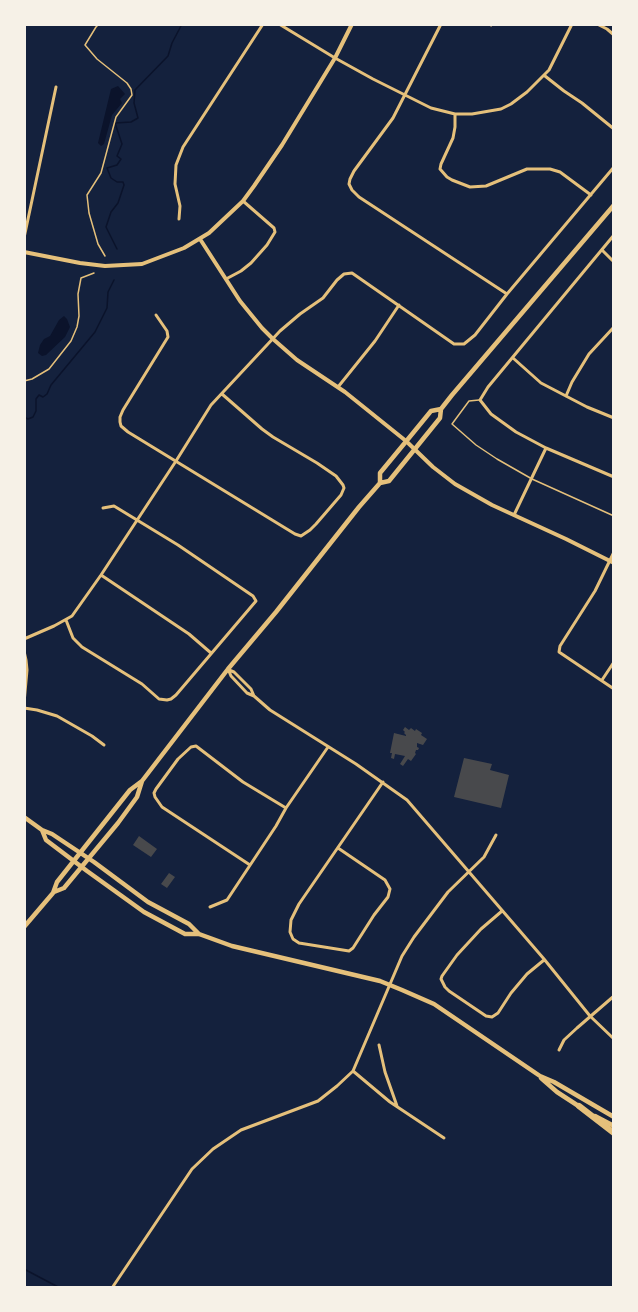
<!DOCTYPE html>
<html>
<head>
<meta charset="utf-8">
<style>
	body { margin:0 }
	#map { position:relative; width:638px; height:1312px; overflow:hidden; background:#14213d; font-family:Mulish,sans-serif }
	canvas { display:block }
	.frame { position:absolute; inset:0; border:26px solid #f6f1e7; pointer-events:none }
</style>
</head>
<body>
<div id="map">
<canvas width="638" height="1312"></canvas>
<div class="frame"></div>
</div>
<script>
const c = document.querySelector('canvas').getContext('2d');
c.lineJoin = 'round';
function paint(path, color) { c.fillStyle = color; c.fill(path, 'evenodd'); }
const shape = rows => new Path2D(rows.map(r => 'M' + r).join(''));
function strokePath(path, color, width, dash) { c.strokeStyle = color; c.lineWidth = width; c.lineCap = dash ? 'butt' : 'round'; c.setLineDash(dash || []); c.stroke(path); }
const water = shape([
	[118,86,125,94,120,99,122,103,112,115,104,144,101,146,98,143,111,89],
	[64,316,67,319,70,327,65,337,46,355,42,356,38,353,40,345,44,339,50,336,59,320]
]);
const stream = shape([
	[117,249,106,227,111,212,118,203,124,185,123,182,117,182,111,178,107,168,117,165,121,159,117,156,122,144,115,123,131,122,138,118,134,103,135,90,168,56,172,43,182,24],
	[24,417,28,419,33,417,36,411,36,399,39,395,43,397,47,394,51,385,95,332,107,308,108,292,114,280],
	[24,1269,60,1288]
]);
const building = shape([
	[405,727,409,730,411,728,415,731,416,729,422,733,421,735,427,739,423,745,417,743,417,747,419,748,418,750,416,750,415,753,416,754,411,761,408,759,403,766,400,764,405,756,395,754,394,759,391,758,392,753,390,753,394,733,406,736,406,735,404,733,405,732,403,730],
	[464,758,492,764,490,770,509,775,501,808,454,797],
	[139,836,157,849,151,857,133,845],
	[169,873,175,877,167,888,161,884]
]);
const path = shape([
	[99,24,96,27,85,45,97,59,127,83,131,89,132,95,116,117,101,173,87,195,89,213,98,244,105,256],
	[24,381,32,379,49,369,71,341,77,327,79,316,78,294,81,278,94,273]
]);
const service = shape([
	[479,400,469,401,452,424,476,445,497,459,532,479,614,516]
]);
const minor = shape([
	[279,24,335,58,373,79,431,108,455,114,472,114,501,109,511,104,527,92,549,70,572,24],
	[441,24,393,118,354,171,350,179,349,184,352,190,359,197,507,294],
	[489,24,491,25],
	[597,24,607,29,614,35],
	[545,76,564,91,582,103,614,129],
	[455,114,455,127,453,138,441,164,440,169,447,177,452,180,470,187,486,186,527,169,550,169,560,172,591,195],
	[179,219,180,206,175,184,176,165,183,147,263,24],
	[614,235,488,387,480,400,491,414,516,432,546,448,614,477],
	[24,238,56,87],
	[602,250,614,262],
	[226,279,241,271,251,263,267,245,275,232,274,228,243,201],
	[156,315,167,331,168,337,123,410,120,417,120,422,121,426,128,432,295,534,301,536,310,530,316,524,341,495,344,488,343,485,336,476,317,463,273,437,262,429,222,394],
	[513,358,541,383,587,407,614,418],
	[338,387,375,341,399,305],
	[566,396,572,382,589,354,614,327],
	[514,515,546,448],
	[614,552,595,591,560,646,559,652,614,689],
	[101,575,189,634,211,653],
	[66,620,73,638,82,647,142,684,159,699,167,700,171,699,176,695,256,601,253,596,178,545,114,506,103,508],
	[24,639,54,626,72,616,101,575,176,461,211,405,280,331,300,314,323,298,337,280,344,274,352,273,454,344,464,344,475,335,507,294,614,167],
	[24,651,26,660,27,670,24,703],
	[228,669,231,676,247,693,254,696,270,710,356,764,407,800,544,959,590,1016,614,1039],
	[229,670,234,672,251,689,254,696],
	[602,680,614,662],
	[24,708,37,710,57,716,92,736,104,745],
	[338,848,385,880,390,889,388,897,374,915,353,948,349,951,299,943,293,939,290,932,291,920,299,904,383,782],
	[250,865,162,807,155,797,154,793,156,789,178,759,191,747,196,746,243,782,286,808],
	[210,907,227,900,276,826,286,808,328,747],
	[502,911,481,929,457,955,442,976,441,979,445,987,449,991,486,1016,492,1017,498,1013,511,993,527,974,544,960],
	[379,1045,385,1072,397,1106],
	[559,1050,564,1040,577,1028,614,996],
	[353,1071,390,1102,444,1138],
	[112,1288,192,1169,213,1149,241,1130,318,1101,337,1086,353,1071,402,956,414,937,448,892,484,857,496,835]
]);
const tertiary = shape([
	[200,239,240,301,262,328,273,339,297,360,345,392,406,441,433,467,455,484,492,505,566,539,614,563],
	[24,252,80,263,105,266,142,264,184,248,209,233,243,201,254,186,282,145,335,58,352,24]
]);
const secondary = shape([
	[380,483,380,473,413,433,431,411,441,409],
	[24,817,42,830,52,834,94,862,148,902,189,924,199,934],
	[42,830,46,840,87,871,144,912,185,934,199,934,232,946,380,981,402,990,434,1004,540,1076,554,1082,614,1117],
	[54,892,64,888,118,823,137,797,142,781],
	[24,927,53,893,57,882,130,790,142,781,228,669,276,612,359,507,380,483,389,481,440,418,441,409,452,395,614,205],
	[541,1078,557,1092,580,1107],
	[595,1116,614,1126]
]);
const motorway = shape([
	[579,1106,614,1133]
]);
paint(water, '#0b132b');
strokePath(stream, '#0b132b', 1.5);
paint(building, '#48494c');
strokePath(path, '#e5c07b', 1.5);
strokePath(service, '#e5c07b', 1.5);
strokePath(minor, '#e5c07b', 3);
strokePath(tertiary, '#e5c07b', 4);
strokePath(secondary, '#e5c07b', 4.5);
strokePath(motorway, '#e5c07b', 6);
</script>
</body>
</html>
